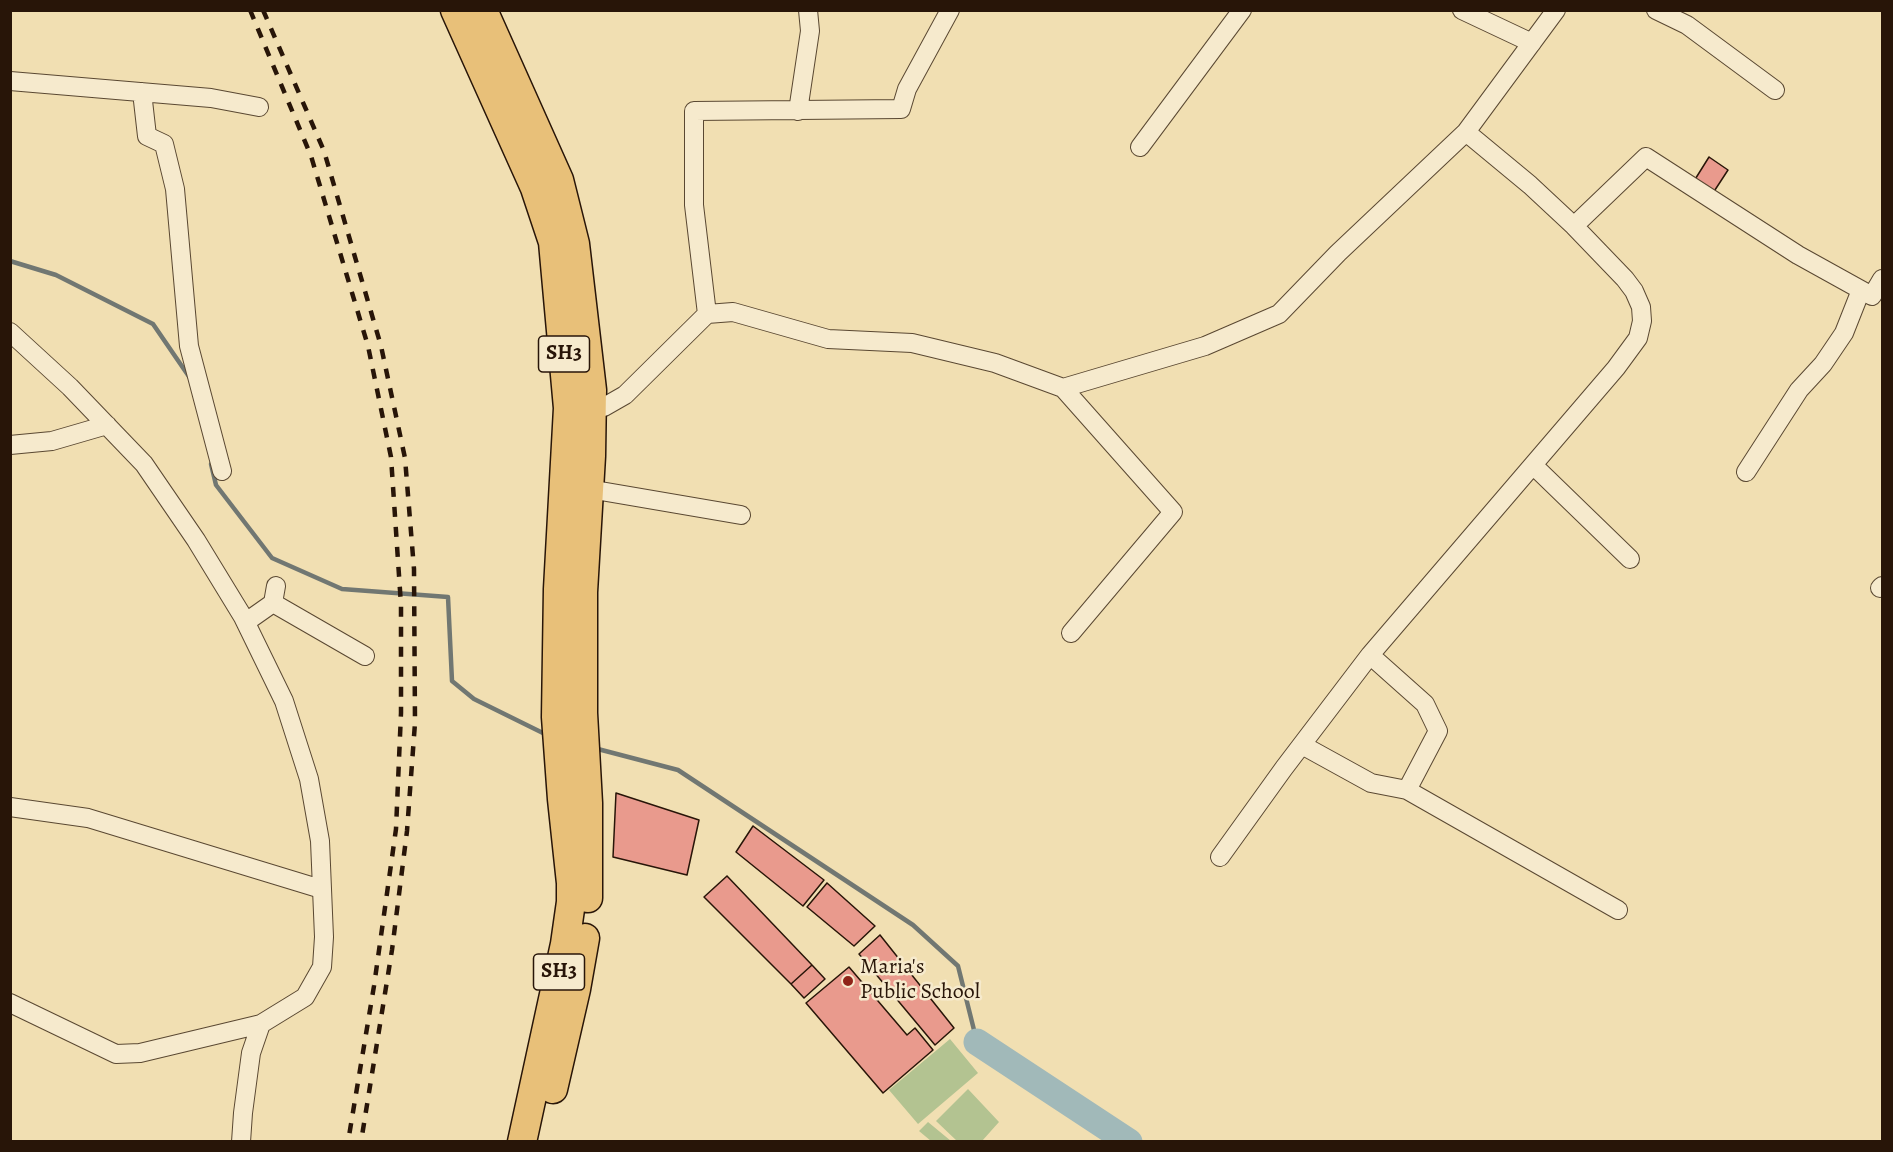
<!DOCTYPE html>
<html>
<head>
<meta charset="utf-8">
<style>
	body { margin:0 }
	#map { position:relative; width:1893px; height:1152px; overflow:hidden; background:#f1dfb2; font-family:Alegreya,serif }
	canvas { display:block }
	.frame { position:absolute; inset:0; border:12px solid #281508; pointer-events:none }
</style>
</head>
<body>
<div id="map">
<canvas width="1893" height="1152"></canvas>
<div class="frame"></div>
</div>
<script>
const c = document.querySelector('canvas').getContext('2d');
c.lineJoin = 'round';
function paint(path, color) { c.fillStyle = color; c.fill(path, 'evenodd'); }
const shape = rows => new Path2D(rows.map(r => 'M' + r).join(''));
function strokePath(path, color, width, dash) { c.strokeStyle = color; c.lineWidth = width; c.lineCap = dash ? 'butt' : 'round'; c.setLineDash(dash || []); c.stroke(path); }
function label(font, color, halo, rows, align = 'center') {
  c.font = font + ' Alegreya,serif'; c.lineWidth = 5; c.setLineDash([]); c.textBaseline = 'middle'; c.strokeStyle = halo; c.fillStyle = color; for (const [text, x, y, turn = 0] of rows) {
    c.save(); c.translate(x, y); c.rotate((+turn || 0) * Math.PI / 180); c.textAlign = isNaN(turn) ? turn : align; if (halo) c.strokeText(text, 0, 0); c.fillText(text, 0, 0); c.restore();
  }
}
const green = shape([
	[950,1039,978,1073,918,1124,889,1090],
	[968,1089,999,1122,982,1141,957,1141,936,1121],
	[928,1122,951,1141,931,1141,919,1131]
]);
const stream = shape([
	[10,261,56,275,153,324,190,378],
	[211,464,216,485,272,558,342,589,448,597,452,681,474,699,549,736],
	[594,748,678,770,913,925,958,966,977,1042]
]);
const river = shape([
	[977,1042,1129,1142]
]);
const building = shape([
	[1709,157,1728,170,1713,193,1694,181,1709,157],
	[616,793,699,820,687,875,613,857,616,793],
	[753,826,824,880,803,906,736,852,753,826],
	[727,876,812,965,791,984,704,897,727,876],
	[827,883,875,926,854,946,807,907,827,883],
	[880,935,954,1028,935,1045,859,954,880,935],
	[812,965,825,979,804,998,791,984,812,965],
	[849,967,907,1035,915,1028,933,1050,883,1093,806,1003,849,967]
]);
const minor = shape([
	[1462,10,1532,43],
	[1656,10,1687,25,1775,90],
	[10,81,211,98,259,107],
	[142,92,147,136,164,144,175,189,189,346,222,471],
	[798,111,810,31,808,10],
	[1466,132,1530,185,1574,226,1646,157,1798,255,1872,296,1882,279],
	[1140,147,1242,10],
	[707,314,694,205,694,111,901,109,907,89,950,10],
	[10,332,70,387,144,464,196,540,243,617,284,701,309,779,320,841,324,937,322,967,305,997,261,1024,251,1053,243,1113,241,1142],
	[1063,388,1173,512,1071,633],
	[582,408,604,407,625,395,707,314,733,312,828,339,912,343,995,363,1063,388,1205,346,1279,314,1338,253,1466,132,1556,10],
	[10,445,52,441,107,425],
	[1533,465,1630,559],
	[1746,472,1799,390,1823,364,1844,333,1861,290],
	[589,489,741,515],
	[1880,588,1882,586],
	[273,603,365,656],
	[246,622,273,603,276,586],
	[1370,655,1425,704,1438,731,1407,790],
	[1302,745,1371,783,1407,790,1618,910],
	[10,807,88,818,321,889],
	[1220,857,1284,768,1370,655,1616,368,1638,338,1642,321,1641,307,1634,291,1625,279,1574,226],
	[10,1003,116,1054,140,1053,261,1024]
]);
const primary = shape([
	[455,10,535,188,553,242,568,408,558,589,556,717,562,799,571,883,571,902,565,944,522,1142],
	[483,10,559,180,575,244,592,390,591,456,583,592,583,713,588,803,588,898],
	[553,1089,576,989,585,938]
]);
const rail = shape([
	[250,10,311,156,368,346,391,457,401,605,401,713,396,829,374,986,348,1142],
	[263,10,324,151,381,346,405,458,414,569,415,723,407,831,392,950,361,1142]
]);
const markers = [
	[848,981,6,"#8f2418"]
];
const shields = [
	[564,354,51],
	[559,972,51]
];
const shieldNames = [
	["SH3",564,354],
	["SH3",559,972]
];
const poiNames = [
	["Maria's",860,968],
	["Public School",860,993]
];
paint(green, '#b3c391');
strokePath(stream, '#717772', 4.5);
strokePath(river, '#a1b9b9', 27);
paint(building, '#e99a8d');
strokePath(building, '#281508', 1.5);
strokePath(minor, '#5a4832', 20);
strokePath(primary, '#281508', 31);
strokePath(minor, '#f6eacd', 18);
strokePath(primary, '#e8c079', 28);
strokePath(rail, '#281508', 4.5, [10, 10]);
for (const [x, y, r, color] of markers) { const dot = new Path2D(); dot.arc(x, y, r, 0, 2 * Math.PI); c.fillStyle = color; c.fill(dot); strokePath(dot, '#f6eacd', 2); }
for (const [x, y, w] of shields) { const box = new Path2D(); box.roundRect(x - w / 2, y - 18, w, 36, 4.5); c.fillStyle = '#f6eacd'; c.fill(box); strokePath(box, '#281508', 1.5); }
label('bold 21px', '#281508', null, shieldNames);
label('22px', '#281508', '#f6eacd', poiNames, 'left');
</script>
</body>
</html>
